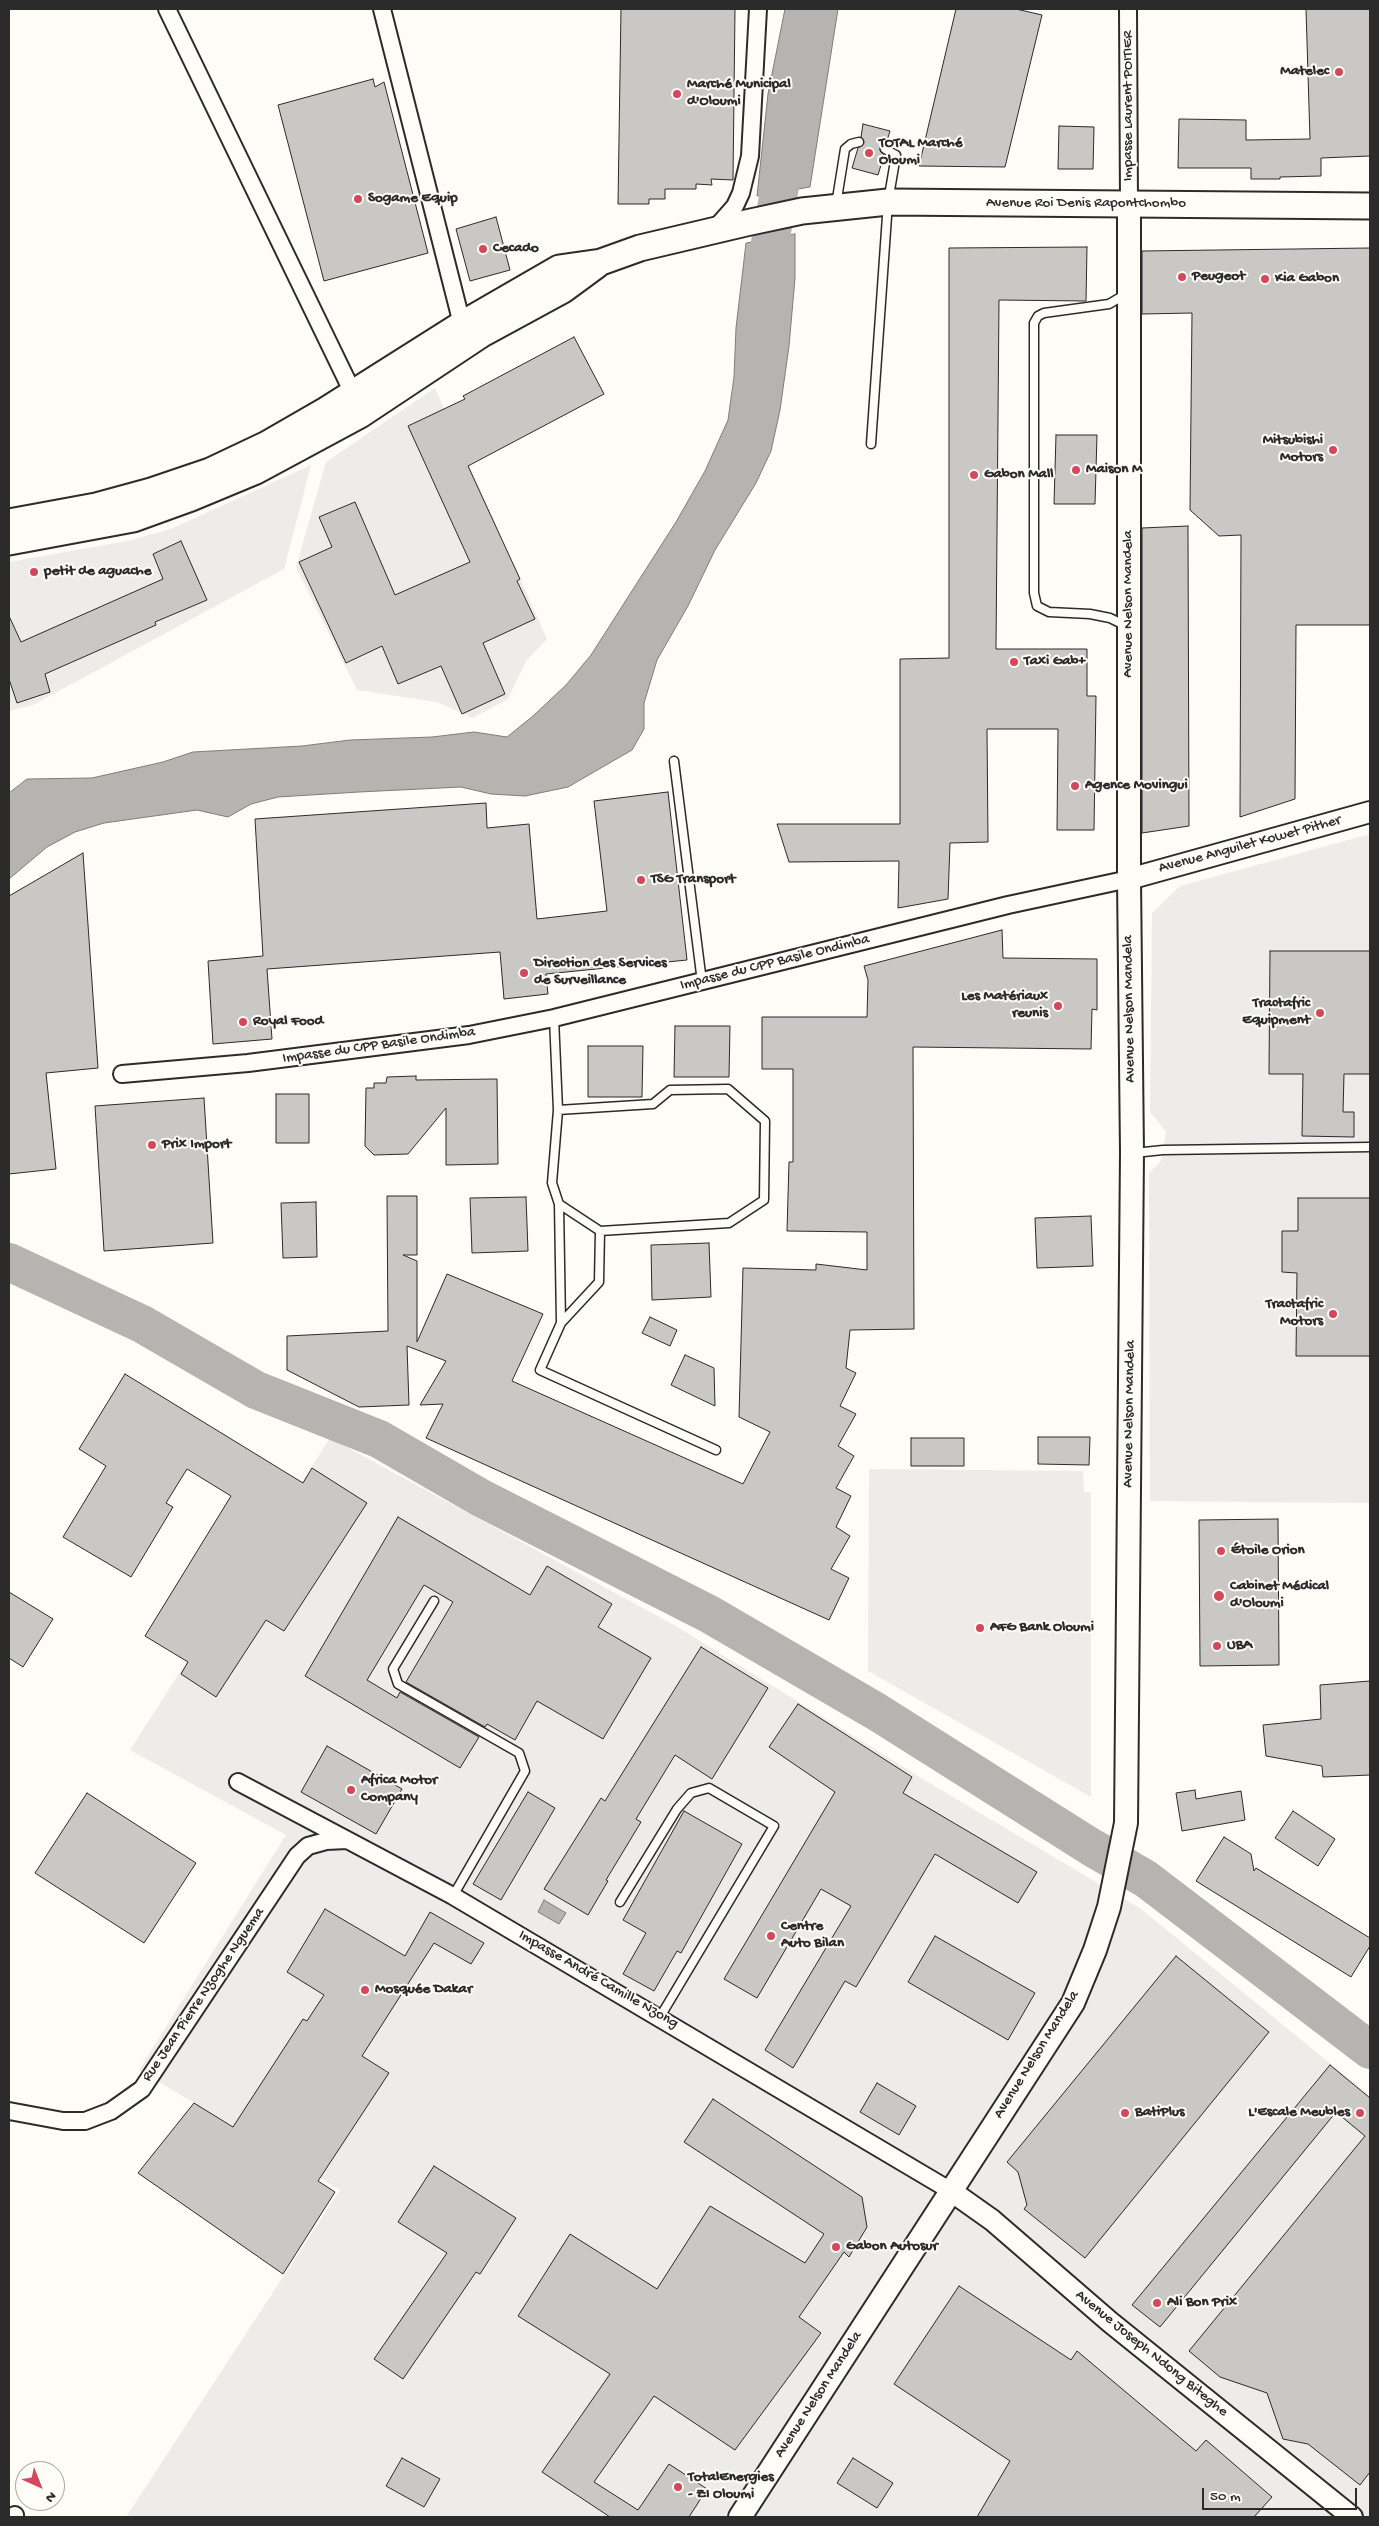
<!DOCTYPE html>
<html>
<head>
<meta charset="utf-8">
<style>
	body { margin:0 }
	#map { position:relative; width:1379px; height:2526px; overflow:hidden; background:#fdfcf7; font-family:"Gochi Hand",sans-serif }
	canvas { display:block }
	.frame { position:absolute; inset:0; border:10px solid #2b2b2b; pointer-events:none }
	.north { position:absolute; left:15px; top:2461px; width:50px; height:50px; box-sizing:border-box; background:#fdfcf7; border:1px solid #a9a8a5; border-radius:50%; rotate:136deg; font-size:14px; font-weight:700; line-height:20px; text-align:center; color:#2b2b2b }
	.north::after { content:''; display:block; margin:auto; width:18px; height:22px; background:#d1495b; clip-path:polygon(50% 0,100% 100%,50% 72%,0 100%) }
	.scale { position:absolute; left:1202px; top:2488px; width:155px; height:22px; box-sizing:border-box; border:2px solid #2b2b2b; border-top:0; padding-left:6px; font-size:15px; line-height:18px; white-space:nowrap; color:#2b2b2b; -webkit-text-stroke:4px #fdfcf7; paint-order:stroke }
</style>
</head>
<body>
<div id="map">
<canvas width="1379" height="2526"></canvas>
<div class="frame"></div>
<div class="north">N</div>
<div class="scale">50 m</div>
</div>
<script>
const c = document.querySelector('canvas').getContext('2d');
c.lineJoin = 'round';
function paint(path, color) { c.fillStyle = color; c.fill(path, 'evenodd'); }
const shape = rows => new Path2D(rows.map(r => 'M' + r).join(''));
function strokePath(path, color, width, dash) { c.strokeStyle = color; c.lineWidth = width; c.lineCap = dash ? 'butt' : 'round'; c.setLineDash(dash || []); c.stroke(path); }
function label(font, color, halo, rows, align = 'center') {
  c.font = font + ' "Gochi Hand",sans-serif'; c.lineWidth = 4; c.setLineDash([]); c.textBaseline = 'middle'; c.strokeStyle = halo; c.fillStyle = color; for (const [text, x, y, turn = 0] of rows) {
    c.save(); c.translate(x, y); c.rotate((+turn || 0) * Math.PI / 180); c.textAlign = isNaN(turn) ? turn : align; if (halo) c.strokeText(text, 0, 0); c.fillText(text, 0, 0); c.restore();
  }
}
const built = shape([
	[435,388,547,639,526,661,508,699,473,718,437,702,357,690,296,567,326,462],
	[311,465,284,569,33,705,9,711,9,562,127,541,171,529],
	[1370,834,1370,1503,1150,1501,1149,1173,1161,1161,1166,1132,1150,1112,1152,913,1180,886],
	[330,1438,674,1625,923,1779,1141,1909,1370,2096,1370,2517,126,2517,340,2190,139,2070,286,1835,130,1750],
	[869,1469,1083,1471,1084,1492,1091,1492,1091,1797,868,1671]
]);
const water = shape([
	[785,9,838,9,810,187,757,196,768,94,785,9],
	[795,234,795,278,789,346,780,410,771,451,756,483,715,550,688,606,657,660,644,703,644,729,632,750,568,787,525,796,491,794,461,787,359,792,278,797,251,804,228,817,197,810,104,823,75,832,47,847,9,879,9,793,27,779,92,778,163,762,193,752,302,746,350,740,432,737,474,732,507,737,533,716,566,685,591,655,676,522,705,471,728,420,734,377,736,328,746,243,795,234],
	[544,1900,566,1913,559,1924,538,1912,544,1900]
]);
const river = shape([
	[765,289,770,243,788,141],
	[9,1262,142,1324,256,1390,379,1439,481,1498,709,1614,877,1712,1091,1847,1146,1879,1370,2050]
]);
const building = shape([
	[621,9,735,9,733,180,711,179,712,185,696,184,696,189,665,189,665,199,649,199,649,204,618,204,621,9],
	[956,9,1016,9,1042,15,1005,167,919,166,956,9],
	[1306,9,1370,9,1370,156,1321,158,1321,176,1280,177,1280,179,1251,179,1251,168,1178,168,1179,119,1246,120,1246,140,1310,139,1306,9],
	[373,79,375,87,384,82,428,253,324,281,278,105,373,79],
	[863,124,890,131,886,144,880,147,880,151,884,155,878,175,852,168,858,148,864,143,861,137,863,124],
	[1059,126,1094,127,1093,169,1058,169,1059,126],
	[496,217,510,270,470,281,456,229,496,217],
	[1087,247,1086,301,999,300,996,649,1087,649,1087,696,1096,696,1094,830,1057,830,1058,729,987,729,988,842,950,843,948,899,898,908,899,861,789,862,777,824,900,824,900,659,949,658,949,248,1087,247],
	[1370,248,1370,625,1296,625,1295,799,1240,817,1241,535,1219,536,1190,510,1192,313,1142,314,1142,251,1370,248],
	[574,337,604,394,468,466,520,579,517,581,535,619,483,643,505,694,462,714,441,666,398,684,382,646,346,663,299,562,332,547,319,517,355,502,395,595,470,562,408,426,465,399,463,396,574,337],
	[1056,435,1097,435,1095,504,1054,504,1056,435],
	[1188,526,1189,826,1142,833,1142,528,1188,526],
	[181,541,207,600,155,622,156,625,45,674,50,692,17,703,9,679,9,616,21,642,163,579,153,554,181,541],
	[668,792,687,960,546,974,548,994,504,999,500,952,267,969,272,1039,213,1044,208,961,263,956,255,819,486,803,487,828,529,824,537,919,607,911,594,801,668,792],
	[83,853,98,1068,46,1073,56,1169,9,1174,9,896,83,853],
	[1002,930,1003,958,1097,959,1097,1010,1092,1009,1091,1049,913,1047,914,1329,850,1330,846,1368,856,1373,840,1406,856,1414,838,1446,854,1456,836,1488,851,1496,836,1527,850,1536,831,1569,849,1578,829,1620,426,1438,443,1404,420,1405,446,1361,407,1346,409,1405,359,1407,287,1370,287,1336,388,1331,387,1196,417,1196,417,1255,403,1255,417,1261,417,1342,447,1274,543,1314,512,1381,743,1484,770,1432,739,1417,743,1268,816,1270,816,1264,867,1270,867,1232,787,1231,789,1162,793,1162,793,1069,762,1069,762,1017,867,1017,868,980,864,966,1002,930],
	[1270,951,1370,951,1370,1074,1344,1074,1343,1112,1354,1112,1354,1137,1302,1136,1303,1074,1269,1074,1270,951],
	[675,1026,730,1026,729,1077,674,1077,675,1026],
	[588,1046,643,1046,642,1097,588,1097,588,1046],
	[416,1076,416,1080,497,1079,498,1164,446,1165,446,1108,408,1154,374,1155,365,1146,366,1088,374,1088,374,1083,386,1083,387,1077,416,1076],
	[276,1094,309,1094,309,1143,276,1143,276,1094],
	[204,1098,213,1243,104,1251,95,1106,204,1098],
	[526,1197,528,1251,472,1253,470,1198,526,1197],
	[1298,1198,1370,1198,1370,1356,1296,1356,1297,1273,1282,1272,1282,1231,1298,1231,1298,1198],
	[316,1202,317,1257,283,1258,281,1203,316,1202],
	[1091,1216,1093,1266,1037,1268,1035,1218,1091,1216],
	[709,1243,711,1297,652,1300,651,1245,709,1243],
	[650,1317,677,1330,670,1346,642,1333,650,1317],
	[685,1355,714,1368,715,1406,671,1385,685,1355],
	[125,1374,303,1483,312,1468,367,1503,284,1631,266,1620,216,1697,181,1674,188,1662,145,1636,231,1496,187,1469,166,1503,173,1507,131,1577,63,1537,106,1466,79,1449,125,1374],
	[1038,1437,1090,1437,1089,1465,1038,1464,1038,1437],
	[911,1438,964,1438,964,1466,911,1466,911,1438],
	[398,1517,530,1595,547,1566,612,1604,598,1627,651,1658,603,1739,537,1701,515,1740,487,1724,485,1727,406,1682,453,1602,424,1585,367,1680,397,1698,400,1692,479,1737,460,1768,305,1676,398,1517],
	[1278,1519,1279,1665,1200,1666,1199,1520,1278,1519],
	[9,1592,53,1619,23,1667,9,1658,9,1592],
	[701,1647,768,1688,712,1779,675,1755,636,1819,641,1822,606,1880,608,1881,588,1915,544,1889,601,1798,605,1801,701,1647],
	[1370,1681,1370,1775,1323,1777,1322,1766,1266,1756,1263,1725,1321,1719,1320,1685,1370,1681],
	[798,1704,912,1777,903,1793,1037,1872,1018,1903,935,1854,856,1987,845,1981,793,2068,765,2050,851,1906,821,1889,757,1998,724,1979,835,1792,769,1747,798,1704],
	[327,1746,402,1789,376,1834,301,1792,327,1746],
	[1195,1790,1196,1799,1241,1791,1245,1820,1182,1831,1176,1793,1195,1790],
	[528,1792,555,1808,501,1900,473,1884,528,1792],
	[87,1793,196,1863,144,1943,35,1873,87,1793],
	[684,1811,742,1844,681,1953,677,1951,654,1991,623,1974,646,1933,623,1920,684,1811],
	[1293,1811,1335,1839,1318,1866,1275,1838,1293,1811],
	[1224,1837,1251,1854,1254,1871,1256,1868,1370,1938,1370,1946,1351,1977,1196,1881,1224,1837],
	[325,1909,405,1956,430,1912,484,1943,471,1964,434,1943,362,2056,389,2073,318,2181,335,2192,283,2274,138,2173,194,2103,233,2127,303,2019,307,2021,324,1995,287,1972,325,1909],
	[935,1936,1035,1993,1008,2040,908,1982,935,1936],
	[1176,1956,1269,2032,1085,2258,1024,2209,1027,2205,1018,2172,1007,2162,1176,1956],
	[1330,2065,1370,2098,1370,2472,1360,2485,1308,2444,1283,2439,1267,2393,1220,2377,1189,2351,1365,2136,1336,2112,1160,2327,1132,2305,1330,2065],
	[877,2083,916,2106,899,2135,860,2112,877,2083],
	[713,2099,862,2197,867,2227,849,2257,844,2252,799,2317,821,2333,735,2450,654,2396,594,2482,638,2510,669,2464,707,2489,689,2517,610,2517,542,2472,610,2374,518,2316,570,2234,657,2289,710,2206,805,2263,824,2234,684,2142,713,2099],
	[434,2166,516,2218,480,2274,476,2272,403,2379,374,2359,447,2253,398,2222,434,2166],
	[959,2286,1071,2360,1077,2351,1196,2451,1206,2440,1272,2497,1254,2517,977,2517,1010,2461,894,2384,959,2286],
	[402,2458,440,2479,424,2507,386,2486,402,2458],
	[853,2458,893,2483,877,2508,837,2483,853,2458]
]);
const service = shape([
	[836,205,845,149,851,144,859,142],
	[871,444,888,202,896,155,885,149],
	[1126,626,1110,618,1090,614,1049,612,1037,606,1034,593,1034,323,1038,316,1044,313,1109,304,1126,294],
	[674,761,702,982],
	[554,1018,558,1110,552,1183,559,1204,600,1231,599,1282,561,1323,540,1370,716,1450],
	[558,1110,653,1104,670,1090,728,1089,765,1121,764,1200,729,1223,600,1231],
	[1134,1153,1163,1150,1370,1147],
	[559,1204,561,1323],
	[434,1601,393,1669,398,1684,519,1753,525,1771,453,1896],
	[620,1902,677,1809,691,1793,709,1788,774,1826,660,2017]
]);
const minor = shape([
	[167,9,353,393],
	[382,9,462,324],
	[1128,9,1129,204],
	[713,231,735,206,741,193,750,156,758,9],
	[122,1074,248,1063,469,1035,554,1018,1008,905,1129,879],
	[238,1782,453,1896,951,2191],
	[9,2111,63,2121,85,2121,111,2111,142,2089,297,1856,308,1846,326,1841,347,1840],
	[11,2517,15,2515]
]);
const tertiary = shape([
	[1129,879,1370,812],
	[951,2191,992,2220,1110,2322,1352,2517]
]);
const secondary = shape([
	[740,2517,1073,2003,1095,1950,1109,1907,1126,1823,1132,1153,1129,879,1129,204]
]);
const primary = shape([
	[9,522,96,506,151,491,210,471,267,444,326,410,462,324,559,268,601,262,640,248,746,223,802,211,888,202,1370,206],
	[9,542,133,519,191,498,256,471,360,415,482,334,563,290,597,265]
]);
const markers = [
	[1339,72,5,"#d1495b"],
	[677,94,5,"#d1495b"],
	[869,153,5,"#d1495b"],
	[358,199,5,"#d1495b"],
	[483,249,5,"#d1495b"],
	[1182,277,5,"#d1495b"],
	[1265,279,5,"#d1495b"],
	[1333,450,5,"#d1495b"],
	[1076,470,5,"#d1495b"],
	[974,475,5,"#d1495b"],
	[34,572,5,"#d1495b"],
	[1014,662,5,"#d1495b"],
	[1075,786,5,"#d1495b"],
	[641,880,5,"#d1495b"],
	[524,973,5,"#d1495b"],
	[1058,1006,5,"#d1495b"],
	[1320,1013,5,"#d1495b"],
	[243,1022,5,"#d1495b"],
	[152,1145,5,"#d1495b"],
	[1333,1314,5,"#d1495b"],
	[1221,1551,5,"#d1495b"],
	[1219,1596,6,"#d1495b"],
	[980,1628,5,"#d1495b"],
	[1217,1646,5,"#d1495b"],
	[351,1790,5,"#d1495b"],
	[771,1936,5,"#d1495b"],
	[365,1990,5,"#d1495b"],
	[1125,2113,5,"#d1495b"],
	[1360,2113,5,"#d1495b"],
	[836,2247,5,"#d1495b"],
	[1157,2303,5,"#d1495b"],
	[678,2487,5,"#d1495b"]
];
const poiNames = [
	["Matelec",1329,72,"right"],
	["Marché Municipal",687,85],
	["d'Oloumi",687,102],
	["TOTAL Marché",879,144],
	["Oloumi",879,161],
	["Sogame Equip",368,199],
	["Cecado",493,249],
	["Peugeot",1192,277],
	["Kia Gabon",1275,279],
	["Mitsubishi",1323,441,"right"],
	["Motors",1323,458,"right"],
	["Maison M",1086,470],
	["Gabon Mall",984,475],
	["petit de aguache",44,572],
	["Taxi Gab+",1024,662],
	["Agence Movingui",1085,786],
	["TSG Transport",651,880],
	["Direction des Services",534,964],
	["de Surveillance",534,981],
	["Les Matériaux",1048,997,"right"],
	["reunis",1048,1014,"right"],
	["Tractafric",1310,1004,"right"],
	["Equipment",1310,1021,"right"],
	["Royal Food",253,1022],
	["Prix Import",162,1145],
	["Tractafric",1323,1305,"right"],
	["Motors",1323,1322,"right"],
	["Étoile Orion",1231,1551],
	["Cabinet Médical",1230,1587],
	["d'Oloumi",1230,1604],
	["AFG Bank Oloumi",990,1628],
	["UBA",1227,1646],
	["Africa Motor",361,1781],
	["Company",361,1798],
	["Centre",781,1927],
	["Auto Bilan",781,1944],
	["Mosquée Dakar",375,1990],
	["BatiPlus",1135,2113],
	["L'Escale Meubles",1350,2113,"right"],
	["Gabon Autosur",846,2247],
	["Ali Bon Prix",1167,2303],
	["TotalEnergies",688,2478],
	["- ZI Oloumi",688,2495]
];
const streetNames = [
	["Impasse Laurent POITIER",1129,106,-90],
	["Avenue Roi Denis Rapontchombo",1086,204],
	["Avenue Nelson Mandela",1129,604,-90],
	["Avenue Anguilet Kowet Pither",1250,845,-15],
	["Impasse du CPP Basile Ondimba",775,963,-14],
	["Avenue Nelson Mandela",1130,1009,-91],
	["Impasse du CPP Basile Ondimba",379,1046,-8],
	["Avenue Nelson Mandela",1130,1414,-89],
	["Impasse André Camille Nzong",598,1980,30],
	["Rue Jean Pierre Nzoghe Nguema",204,1995,-56],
	["Avenue Nelson Mandela",1037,2055,-58],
	["Avenue Joseph Ndong Biteghe",1151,2354,39],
	["Avenue Nelson Mandela",819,2395,-57]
];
paint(built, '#edece8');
paint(water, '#b5b4b1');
strokePath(water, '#7e7d7b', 1);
strokePath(river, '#b5b4b1', 38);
paint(building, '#c9c8c4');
strokePath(building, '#2b2b2b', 1);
strokePath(service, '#2b2b2b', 11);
strokePath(minor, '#2b2b2b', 20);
strokePath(tertiary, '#2b2b2b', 24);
strokePath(secondary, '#2b2b2b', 26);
strokePath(primary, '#2b2b2b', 29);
strokePath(service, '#fdfcf7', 8);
strokePath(minor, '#fdfcf7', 16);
strokePath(tertiary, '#fdfcf7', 20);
strokePath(secondary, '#fdfcf7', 22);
strokePath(primary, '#fdfcf7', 25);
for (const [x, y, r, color] of markers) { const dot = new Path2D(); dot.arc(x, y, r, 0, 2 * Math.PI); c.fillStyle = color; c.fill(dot); strokePath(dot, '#fdfcf7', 2); }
label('bold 15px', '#2b2b2b', '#fdfcf7', poiNames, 'left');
label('15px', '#2b2b2b', '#fdfcf7', streetNames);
</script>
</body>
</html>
